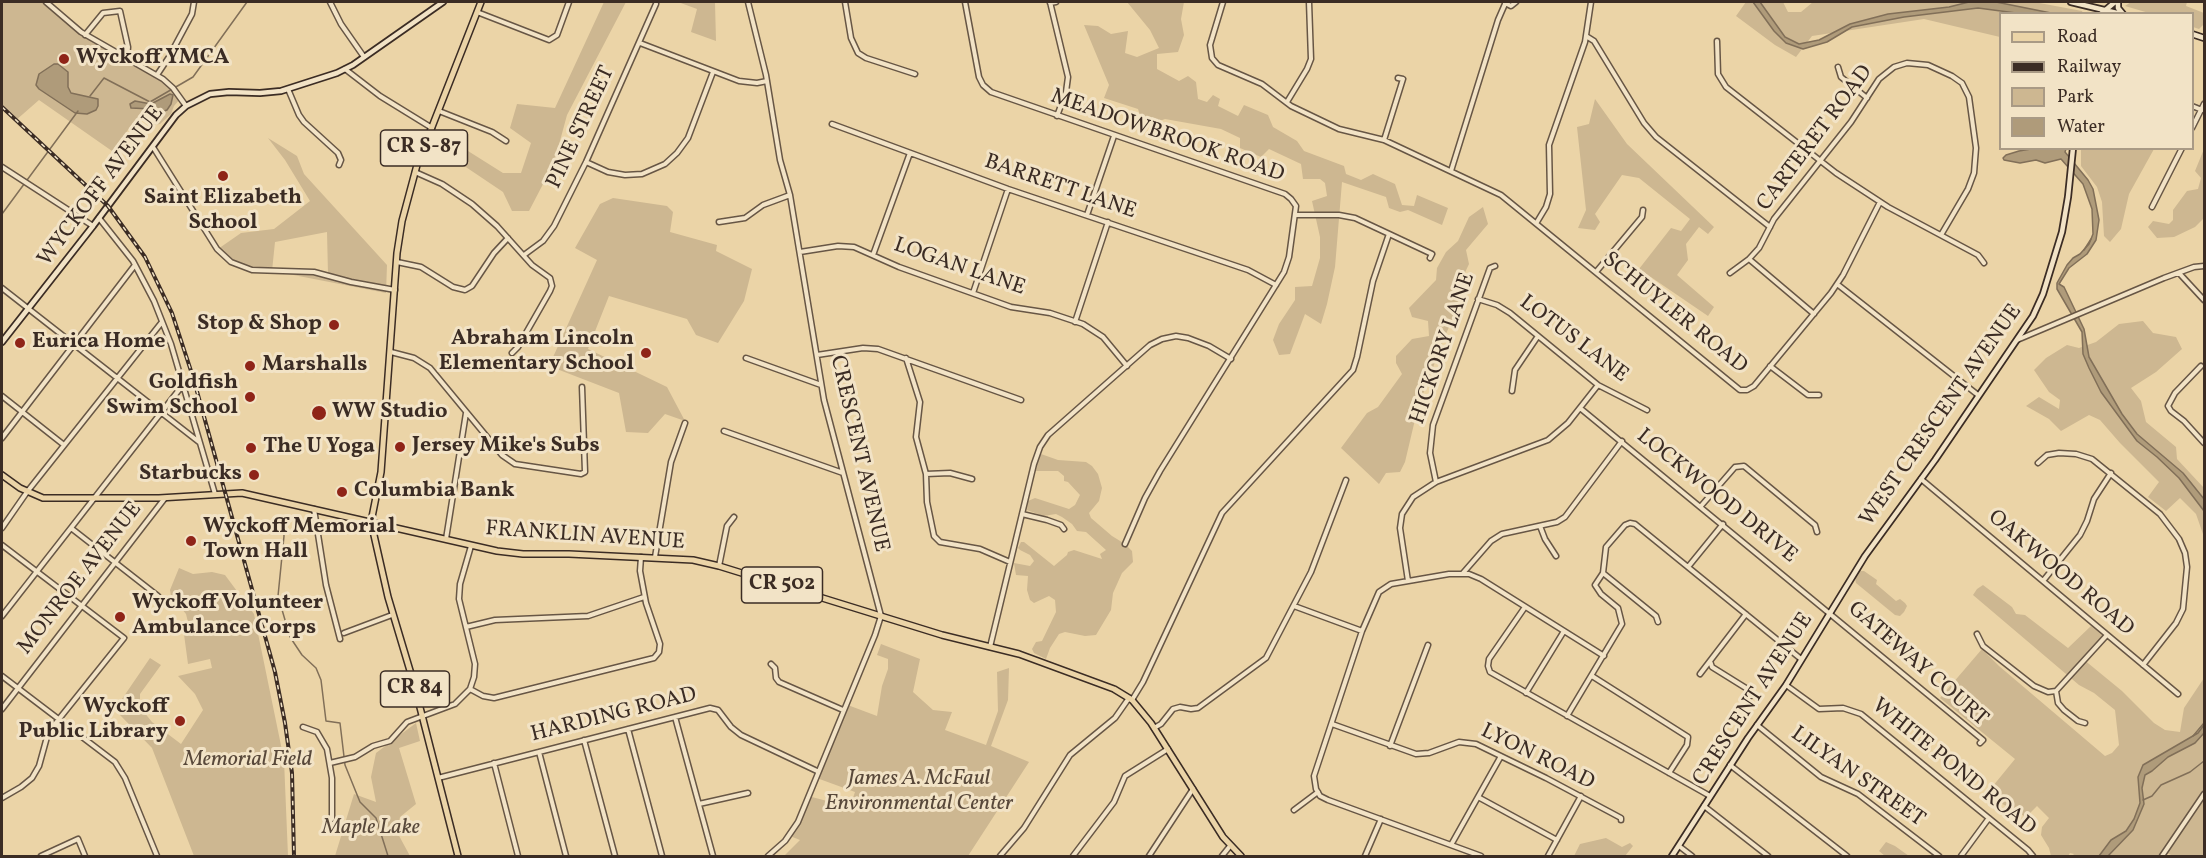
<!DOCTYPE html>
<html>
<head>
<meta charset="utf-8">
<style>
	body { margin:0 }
	#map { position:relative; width:2206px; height:858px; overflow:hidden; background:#ebd4a7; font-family:Vollkorn,serif }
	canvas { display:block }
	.frame { position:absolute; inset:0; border:3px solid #3b2c24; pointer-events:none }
	.legend { position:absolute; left:1999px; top:12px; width:195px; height:138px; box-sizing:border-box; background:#f2e3c6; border:2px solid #a99a85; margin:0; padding:8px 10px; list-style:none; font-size:18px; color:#3b2c24 }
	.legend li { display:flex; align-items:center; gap:12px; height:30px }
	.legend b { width:30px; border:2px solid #a99a85 }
</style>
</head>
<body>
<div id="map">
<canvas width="2206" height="858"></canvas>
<div class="frame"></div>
<ul class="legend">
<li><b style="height:8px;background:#ebd4a7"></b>Road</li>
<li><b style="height:8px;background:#3b2c24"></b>Railway</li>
<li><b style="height:16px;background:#cdb791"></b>Park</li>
<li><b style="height:16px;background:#af9b7a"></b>Water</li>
</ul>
</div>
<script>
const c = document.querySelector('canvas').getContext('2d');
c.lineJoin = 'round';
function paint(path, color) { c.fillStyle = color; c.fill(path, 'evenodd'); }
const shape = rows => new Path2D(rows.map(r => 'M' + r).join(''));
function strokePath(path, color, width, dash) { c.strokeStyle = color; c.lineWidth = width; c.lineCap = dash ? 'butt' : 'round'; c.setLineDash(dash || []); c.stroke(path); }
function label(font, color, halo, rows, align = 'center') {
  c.font = font + ' Vollkorn,serif'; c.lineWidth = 6; c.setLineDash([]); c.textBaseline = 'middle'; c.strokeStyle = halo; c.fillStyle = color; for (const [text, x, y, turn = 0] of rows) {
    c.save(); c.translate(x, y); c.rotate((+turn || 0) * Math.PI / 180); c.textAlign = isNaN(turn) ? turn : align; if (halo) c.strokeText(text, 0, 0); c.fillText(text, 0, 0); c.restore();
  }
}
const green = shape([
	[2,2,45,2,84,36,167,83,180,99,174,106,171,114,160,124,154,125,143,118,134,122,112,151,39,100,15,121,2,109],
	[604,2,626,2,567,115,554,163,529,211,512,211,503,192,436,147,441,134,503,173,521,173,531,143,510,128,517,104,555,108],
	[678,2,712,2,715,3,716,41,691,32,697,9],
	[1127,2,1184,2,1181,19,1184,35,1178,52,1157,54,1157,69,1179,81,1188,76,1196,82,1198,99,1207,102,1213,95,1220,99,1218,106,1238,116,1244,105,1268,115,1273,127,1297,141,1304,151,1344,166,1346,174,1361,180,1373,174,1395,184,1402,205,1414,206,1417,195,1448,208,1442,225,1408,210,1400,212,1389,208,1386,197,1342,182,1335,267,1327,304,1321,324,1305,314,1290,354,1279,355,1273,340,1279,324,1295,300,1295,287,1312,286,1320,258,1320,237,1312,201,1327,196,1325,183,1320,179,1303,179,1301,164,1269,149,1261,157,1240,148,1240,138,1221,129,1165,119,1157,122,1142,122,1138,109,1104,98,1109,85,1084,25,1098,26,1111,34,1128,31,1125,53,1137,57,1159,48,1150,30],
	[1746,2,1783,2,1788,12,1801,12,1813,2,2034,2,2082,11,2083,13,2000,14,2000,37,1924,19,1812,36,1796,57,1775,45,1736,16],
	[2131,2,2187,2,2186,6,2204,13,2204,24,2199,29,2193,27,2192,14,2149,13,2125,6],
	[1595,99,1627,144,1714,227,1708,234,1699,227,1686,244,1688,260,1677,275,1714,307,1708,316,1639,269,1671,228,1681,231,1690,219,1639,178,1622,175,1595,214,1600,222,1595,230,1578,228,1586,210,1577,127,1589,124],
	[268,138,297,156,304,174,387,265,386,293,278,272,328,274,327,232,275,242,272,271,235,264,218,249,241,233,274,229,310,201,285,160],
	[2081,149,2154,149,2129,194,2121,229,2110,242,2104,236,2102,202,2097,187,2081,166],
	[2204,149,2204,218,2195,227,2174,237,2157,238,2148,227,2153,221,2169,224,2173,220,2173,210,2187,191,2198,189,2201,178,2195,171],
	[613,198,667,206,673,212,670,232,717,245,716,251,752,269,744,301,718,343,696,335,687,319,609,296,588,349,667,387,685,421,665,414,648,433,626,432,619,393,549,366,597,260,575,248,600,204],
	[1483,207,1488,224,1466,250,1469,264,1461,281,1457,309,1445,336,1418,407,1405,462,1400,472,1386,473,1379,484,1341,448,1367,413,1378,407,1402,374,1396,363,1396,356,1412,339,1429,336,1428,321,1412,317,1409,308,1436,280,1437,268,1446,252,1458,241,1469,217],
	[2143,321,2153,333,2176,337,2182,349,2156,372,2131,388,2141,401,2146,422,2176,447,2177,459,2204,488,2204,537,2196,514,2180,498,2166,511,2148,497,2159,482,2120,443,2100,420,2089,415,2061,431,2049,419,2026,406,2039,397,2059,409,2060,400,2049,392,2034,370,2046,358,2067,345,2079,348,2096,342,2119,324],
	[1041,454,1058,460,1086,462,1092,466,1098,474,1102,488,1099,501,1089,513,1091,518,1112,536,1125,544,1132,551,1133,562,1122,573,1113,593,1111,610,1096,635,1085,636,1065,632,1059,634,1050,648,1046,659,1034,653,1032,649,1036,642,1042,641,1056,612,1055,600,1049,596,1034,603,1030,600,1027,590,1028,576,1016,575,1014,563,1030,566,1034,561,1030,555,1020,550,1018,548,1021,542,1024,542,1054,566,1067,555,1068,552,1074,550,1102,559,1100,554,1106,550,1086,532,1077,531,1072,524,1062,517,1056,514,1043,516,1027,510,1028,501,1035,498,1069,509,1075,505,1080,495,1068,482,1064,481,1064,476,1058,471,1036,471,1038,459],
	[179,568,193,574,212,572,225,575,254,614,284,760,288,856,194,856,152,748,120,715,122,699,150,658,161,665,140,694,140,707,152,722,181,744,203,710,195,694,178,676,212,668,210,659,188,664,183,627,189,626,186,614,181,608,173,608,170,590],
	[1859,571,1864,571,1877,580,1876,584,1896,601,1900,599,1905,603,1907,606,1904,612,1900,616,1895,615,1856,583,1855,578],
	[1983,585,2012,607,2016,614,2025,615,2068,648,2091,626,2103,636,2083,659,2122,691,2154,723,2165,730,2180,732,2184,708,2204,678,2204,856,2173,856,2165,852,2162,856,2072,856,2074,854,2070,853,2068,856,2051,856,2049,848,2041,835,2042,827,2049,818,2037,806,2026,817,1997,801,1988,792,2015,759,1940,698,1982,649,1999,666,2105,756,2112,753,2119,745,2115,710,2094,693,2079,685,1973,595,1977,589],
	[881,644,920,659,913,692,933,710,952,712,945,730,986,745,998,711,997,672,1009,668,1008,700,991,746,1029,762,968,856,784,856,800,840,790,836,808,796,850,807,855,792,814,777,845,704,877,716,882,686,888,669,888,659,877,655],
	[416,723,420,741,399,748,416,804,400,817,397,832,410,856,335,856,354,794,376,802,371,777,376,753],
	[1606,838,1622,847,1630,843,1633,846,1625,856,1574,856,1580,844],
	[1886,842,1895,846,1909,856,1885,856,1879,851]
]);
const water = shape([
	[1753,2,1760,2,1785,37,1799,44,1819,40,1850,24,1888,14,1949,7,1969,2,1996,2,2051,13,2016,13,1978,8,1904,17,1852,27,1827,42,1803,49,1786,43,1774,31,1753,2],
	[54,64,58,64,68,72,68,87,71,93,98,99,98,106,96,110,87,114,75,113,39,89,36,85,39,74,54,64],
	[170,94,173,95,171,104,167,110,156,114,152,109,131,108,130,104,135,101,151,104,170,94],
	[2031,149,2066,149,2065,152,2088,180,2093,189,2099,220,2096,240,2087,254,2069,268,2059,284,2064,287,2084,329,2089,357,2122,414,2137,434,2183,473,2204,499,2204,511,2179,478,2157,457,2137,441,2101,392,2089,368,2083,354,2082,332,2057,289,2057,283,2067,265,2073,258,2080,254,2089,244,2093,234,2092,209,2083,184,2061,159,2045,163,2036,160,2020,163,2004,160,2003,158,2006,155,2019,151,2031,149],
	[2204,725,2204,733,2195,743,2168,757,2152,771,2145,775,2142,788,2144,804,2133,830,2108,856,2099,856,2111,840,2126,831,2134,819,2140,803,2138,777,2143,765,2198,733,2204,725]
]);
const stream = shape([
	[90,96,104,78,150,102,193,77,247,2],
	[2,214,78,111],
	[2084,250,2091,239],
	[283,518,284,536,278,596,290,637,302,655,316,668,321,680,326,721,340,723,345,765,360,802,376,818,388,856],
	[2193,736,2204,723],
	[2143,800,2152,796,2161,785,2190,772,2204,761]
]);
const street = shape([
	[46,2,81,32,163,79,173,88,186,106],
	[330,2,341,24,364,57],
	[748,2,766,75,780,160,790,195,824,400,881,616,875,635,798,822,785,841,768,856],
	[845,2,851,38,858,53,866,58,915,74],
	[965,2,979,77,983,85,991,92,1285,194,1291,199,1296,206,1289,257,1284,272,1160,471,1145,498,1125,544],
	[1050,2,1068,77,1066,92,1057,116],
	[1223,2,1210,45,1212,58,1218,65,1262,84,1291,106,1339,129,1384,140,1501,195,1740,390,1747,390,1754,386,1831,293,1843,275,1880,202],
	[1050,3,1056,2],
	[1505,3,1511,6,1516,2],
	[477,12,549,40,557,35,569,2],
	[85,35,103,13,120,11,128,47,127,59],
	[1586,36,1594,41,1644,123,1656,137,1770,227],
	[1717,41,1718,74,1726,87,1836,173,1888,207,1978,255,1984,263],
	[640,43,739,81,757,83,767,81],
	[1838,67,1841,77,1867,98],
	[345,69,380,96,432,128],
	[157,75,169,57,192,14,194,2],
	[288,89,299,115,304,122,338,153,341,160,339,165],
	[1287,102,1307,69,1311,59,1309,2],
	[2192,106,2202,110],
	[439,111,492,132,506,141],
	[832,124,1008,189,1248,270,1276,285],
	[2192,128,2204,104],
	[1384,140,1403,79,1398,78],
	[153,147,217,249,231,262,252,270,314,272,351,282,395,290],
	[586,162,608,172,625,175,642,174,665,164,677,153,688,138,713,72],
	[2,167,93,226],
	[1451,171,1498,20,1505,4],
	[415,172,442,184,472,204,497,226,532,265,550,278,552,286,550,291,518,347,512,353],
	[2152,207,2182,148],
	[1087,215,1114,136],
	[1296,215,1339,215,1355,218,1432,254,1430,258],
	[99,218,133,261,154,301,171,344,215,494],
	[719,222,745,218,763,205,790,195],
	[1537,222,1546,207,1550,194,1549,145,1585,42,1591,2],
	[800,252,838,246,854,247,899,267,1011,307,1050,313,1083,324,1103,337,1127,366],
	[524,255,543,241,554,226,586,162,656,4],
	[873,255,910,153],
	[1749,259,1814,314],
	[397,262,421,267,453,287,465,290,472,286,494,253,508,238],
	[1596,272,1642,217,1643,210],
	[1730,273,1749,259,1759,248,1774,219,1851,122,1879,79,1894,67,1907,63,1928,65,1952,76,1962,83,1969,97,1976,148,1974,173,1968,189,1941,235],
	[2179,273,2204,300],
	[1837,284,1978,395],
	[2,288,199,442],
	[973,293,1008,189],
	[1478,299,1497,305,1510,313,1598,385,1647,410],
	[1075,322,1108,222],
	[2017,340,2164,278,2194,267,2204,266],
	[391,352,414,358,430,368,502,455,515,464,581,474,585,472,582,387],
	[817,355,863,348,878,349,1021,400],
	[746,358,821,385],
	[906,358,920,402,916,437,926,474,927,502,934,536,940,542,980,549,1010,562],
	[1770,366,1808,395,1819,395],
	[2201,366,2175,393,2168,406,2171,411,2184,421,2204,443],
	[1512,391,1515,370,1538,336],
	[2,396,64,445],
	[1580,408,1983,740,1980,743],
	[724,431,843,473],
	[2,438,135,265],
	[2038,463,2047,455,2059,453,2076,454,2092,459,2160,514,2179,539,2185,553,2187,567,2183,609,2176,623,2143,665],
	[926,474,950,473,972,479],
	[1921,479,2178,694],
	[1436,482,1430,453,1433,425,1490,268,1495,266],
	[1701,506,1735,467,1744,466,1815,525,1817,532],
	[314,509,326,585,340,639],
	[1022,514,1047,520,1061,525,1064,529],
	[1540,526,1545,539,1556,556],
	[2,528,27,492,162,322],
	[71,528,158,596],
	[446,539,466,413],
	[2,545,124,638,55,724,47,737,39,766,32,778,21,787,2,798],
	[655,557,671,462,685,423],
	[719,566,727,526,734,517],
	[1688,567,1723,524],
	[1463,573,1491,541,1502,534,1557,522,1565,517,1622,441],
	[1603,573,1656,616,1658,622],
	[1408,581,1400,528,1402,514,1413,497,1436,482,1548,440,1568,423,1598,385],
	[2043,581,2080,535,2087,521,2094,499,2111,473],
	[1294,606,1362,631],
	[1525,607,1489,659,1488,666,1490,672,1710,796],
	[2,616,182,386],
	[466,627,495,620,588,616,644,597],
	[344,633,392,615],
	[1977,634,1983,646,2034,686,2048,692,2056,691],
	[990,647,1034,464,1040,447,1048,435,1150,345,1162,339,1176,336,1188,338,1209,346,1231,359],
	[1710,661,1712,667,1749,690,1751,696],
	[771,664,775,668,776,678,779,682,843,710],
	[1700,674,1746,614],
	[2,676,115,762,125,778,157,856],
	[1592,676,1688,737,1687,745,1669,773],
	[1786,685,1819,709,1843,708,1861,714,2028,850,2033,856],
	[470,689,483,696,494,698,654,658,659,652,660,644,646,603,640,571,641,557],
	[1526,693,1564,631],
	[1132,700,1143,682,1222,513,1353,370,1357,357,1373,281,1389,234],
	[2,709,165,498],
	[1567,716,1622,624,1618,608,1601,594,1595,585,1603,573,1606,547,1625,525,1630,523,1635,524,1801,659],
	[675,717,713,856],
	[2085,723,2078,721,2064,710,2058,703,2056,691,2107,635],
	[1332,724,1416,754,1429,753,1459,742,1476,744,1546,778,1621,818,1621,820],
	[1757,725,1821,777,1858,794,1939,856],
	[303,727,317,732,327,749,332,778,332,819],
	[1154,728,1161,724,1173,709,1180,707,1191,709,1198,708,1266,658,1311,572,1346,480],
	[628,729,662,856],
	[584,740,615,856],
	[1390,746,1428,645],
	[539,752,566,856],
	[330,763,355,757,373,746,390,741,407,722,455,704,470,689,474,677,475,664,459,599,460,584,471,546],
	[494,763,518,856],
	[1730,765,1847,856],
	[438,778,710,708,718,710,731,727,741,735,817,771],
	[1478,797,1557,840],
	[699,804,748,793],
	[1704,806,1768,856],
	[1294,810,1318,792],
	[1451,845,1501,756],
	[1679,846,1692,856],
	[41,856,78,839,85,856],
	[1000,856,1024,828,1070,755,1115,718,1129,698],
	[1073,856,1114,802,1125,776,1168,749],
	[1149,856,1193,789],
	[1222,856,1230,846],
	[1365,856,1381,819],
	[1481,856,1328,800,1320,796,1316,789,1314,776,1362,631,1379,592,1391,584,1449,574,1469,574,1481,579,1604,656],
	[1548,856,1581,796],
	[1961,856,1989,818],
	[2162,856,2204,794]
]);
const secondary = shape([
	[2071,2,2121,14],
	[2118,2,2118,8,2123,14],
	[2101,14,2115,2],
	[2192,34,2204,38],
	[2,342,93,226,176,115,186,106,210,94,229,92,260,93,281,91,337,73,353,65,443,2],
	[1672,856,1748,738,1786,685,1865,556,1935,460,2033,316,2043,294,2062,232,2068,197,2073,148]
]);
const primary = shape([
	[2,475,20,488,43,498,159,498,242,493,497,551,523,554,569,554,693,560,719,566,942,635,1019,654,1114,689,1132,700,1151,723,1223,837,1241,856],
	[458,856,414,684,388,597,371,522,381,472,397,253,402,221,417,165,481,2]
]);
const rail = shape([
	[2,107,108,206,145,257,172,313,193,377,275,672,285,723,292,773,294,856]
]);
const markers = [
	[64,59,6,"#8f2418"],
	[223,176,6,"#8f2418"],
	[334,325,6,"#8f2418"],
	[20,343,6,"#8f2418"],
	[646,353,6,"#8f2418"],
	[250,366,6,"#8f2418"],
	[250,397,6,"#8f2418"],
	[319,413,8,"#8f2418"],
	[400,447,6,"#8f2418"],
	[251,448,6,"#8f2418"],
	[254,475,6,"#8f2418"],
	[342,492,6,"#8f2418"],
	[191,541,6,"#8f2418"],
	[120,617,6,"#8f2418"],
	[180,721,6,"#8f2418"]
];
const shields = [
	[424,148,87],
	[782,585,81],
	[415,689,69]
];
const shieldNames = [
	["CR S-87",424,148],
	["CR 502",782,585],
	["CR 84",415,689]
];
const poiNames = [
	["Wyckoff YMCA",76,59],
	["Saint Elizabeth",223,199,"center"],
	["School",223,224,"center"],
	["Stop & Shop",322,325,"right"],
	["Abraham Lincoln",634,340,"right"],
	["Elementary School",634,365,"right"],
	["Eurica Home",32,343],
	["Marshalls",262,366],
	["Goldfish",238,384,"right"],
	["Swim School",238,409,"right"],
	["WW Studio",332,413],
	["Jersey Mike's Subs",412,447],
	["The U Yoga",263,448],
	["Starbucks",242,475,"right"],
	["Columbia Bank",354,492],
	["Wyckoff Memorial",203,528],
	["Town Hall",203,553],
	["Wyckoff Volunteer",132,604],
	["Ambulance Corps",132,629],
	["Wyckoff",168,708,"right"],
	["Public Library",168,733,"right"]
];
const streetNames = [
	["PINE STREET",582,128,-65],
	["MEADOWBROOK ROAD",1167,137,19],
	["CARTERET ROAD",1816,139,-53],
	["WYCKOFF AVENUE",102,187,-53],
	["BARRETT LANE",1060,188,19],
	["LOGAN LANE",959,268,19],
	["SCHUYLER ROAD",1674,314,39],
	["LOTUS LANE",1573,340,37],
	["HICKORY LANE",1444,349,-71],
	["WEST CRESCENT AVENUE",1942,416,-55],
	["CRESCENT AVENUE",858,454,77],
	["LOCKWOOD DRIVE",1716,497,39],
	["FRANKLIN AVENUE",585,537,4],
	["OAKWOOD ROAD",2060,574,40],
	["MONROE AVENUE",81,579,-52],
	["GATEWAY COURT",1917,665,41],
	["CRESCENT AVENUE",1754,700,-57],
	["HARDING ROAD",614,716,-14],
	["LYON ROAD",1537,758,26],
	["WHITE POND ROAD",1953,768,39],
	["LILYAN STREET",1857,778,35]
];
const parkNames = [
	["Memorial Field",248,761],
	["James A. McFaul",919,780],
	["Environmental Center",919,805],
	["Maple Lake",371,829]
];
paint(green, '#cdb791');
paint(water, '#af9b7a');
strokePath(water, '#816f58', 1.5);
strokePath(stream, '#816f58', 1.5);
strokePath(street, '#675645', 7);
strokePath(secondary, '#3b2c24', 8);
strokePath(primary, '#3b2c24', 8);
strokePath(street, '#f2e3c6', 4);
strokePath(secondary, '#f2e3c6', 4.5);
strokePath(primary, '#ebd4a7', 5);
strokePath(rail, '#3b2c24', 4);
strokePath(rail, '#f2e3c6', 1.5, [4.5]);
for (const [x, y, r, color] of markers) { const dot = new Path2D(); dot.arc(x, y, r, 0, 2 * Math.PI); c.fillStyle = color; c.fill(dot); strokePath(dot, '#f2e3c6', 2); }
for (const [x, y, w] of shields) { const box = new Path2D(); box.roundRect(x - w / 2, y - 18, w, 36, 4.5); c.fillStyle = '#f2e3c6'; c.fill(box); strokePath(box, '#3b2c24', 1.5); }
label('bold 21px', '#3b2c24', null, shieldNames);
label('bold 22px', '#3b2c24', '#f2e3c6', poiNames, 'left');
label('22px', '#3b2c24', '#f2e3c6', streetNames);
label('italic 22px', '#58483a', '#f2e3c6', parkNames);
</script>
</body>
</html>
